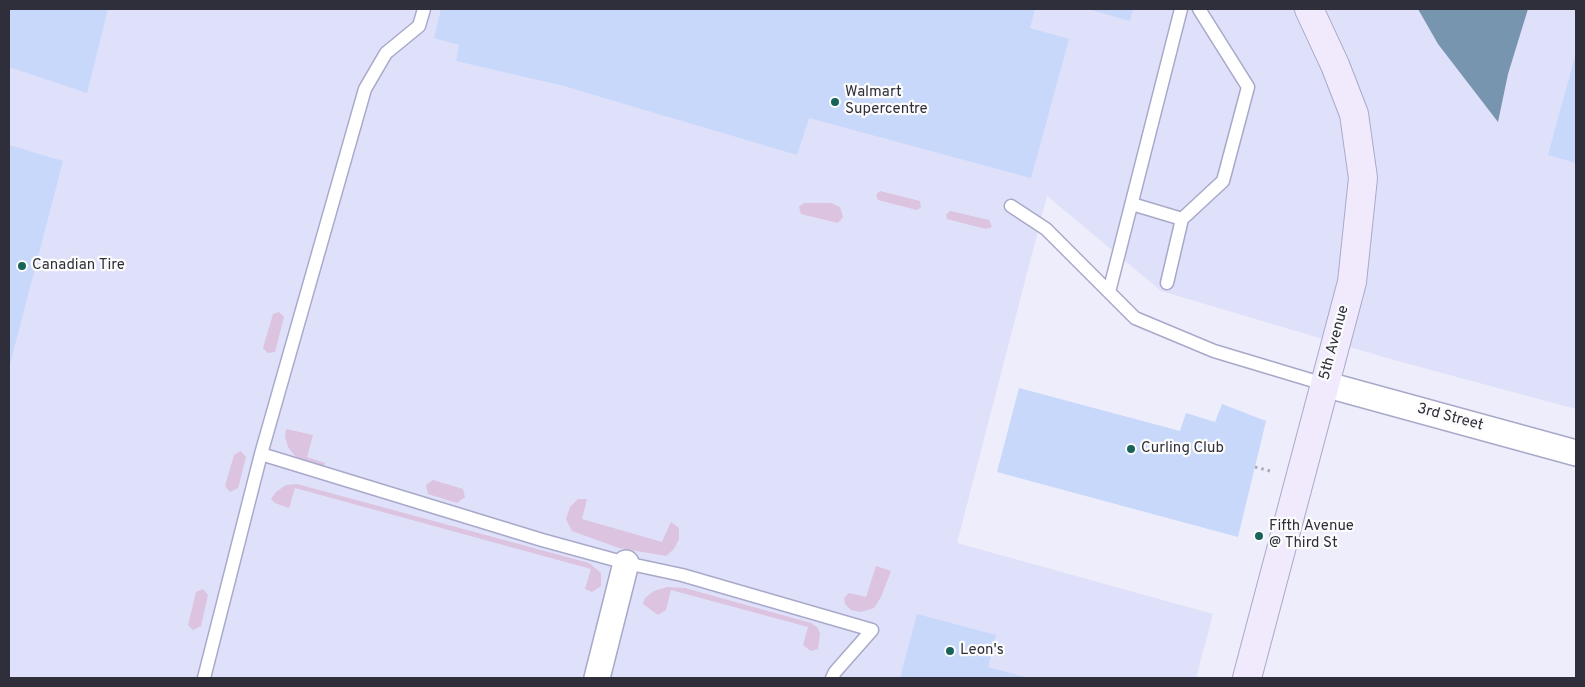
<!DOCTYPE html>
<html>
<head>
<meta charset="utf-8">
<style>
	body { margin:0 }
	#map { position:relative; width:1585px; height:687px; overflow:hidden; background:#ededfb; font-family:Overpass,sans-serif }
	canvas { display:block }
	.frame { position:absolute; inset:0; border:10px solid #2f2f3c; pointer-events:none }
</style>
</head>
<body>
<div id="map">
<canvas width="1585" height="687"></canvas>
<div class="frame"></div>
</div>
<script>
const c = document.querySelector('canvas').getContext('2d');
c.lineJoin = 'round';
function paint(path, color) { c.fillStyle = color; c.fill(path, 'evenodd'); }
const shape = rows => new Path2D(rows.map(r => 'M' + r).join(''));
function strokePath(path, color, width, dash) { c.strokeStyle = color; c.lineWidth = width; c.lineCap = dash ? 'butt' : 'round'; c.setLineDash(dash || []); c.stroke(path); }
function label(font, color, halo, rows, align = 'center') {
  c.font = font + ' Overpass,sans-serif'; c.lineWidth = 4.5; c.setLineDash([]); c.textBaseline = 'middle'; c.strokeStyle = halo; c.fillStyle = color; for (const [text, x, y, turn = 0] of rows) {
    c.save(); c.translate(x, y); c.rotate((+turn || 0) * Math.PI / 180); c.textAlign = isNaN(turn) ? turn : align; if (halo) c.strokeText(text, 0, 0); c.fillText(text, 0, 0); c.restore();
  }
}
const built = shape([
	[9,9,1576,9,1576,409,1394,360,1161,291,1047,196,957,543,1213,614,1196,678,9,678]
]);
const green = shape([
	[880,191,920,201,921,207,917,210,878,200,876,195],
	[804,203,831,203,840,207,843,217,838,223,801,214,799,207],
	[950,211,989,220,992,227,986,229,947,219,946,215],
	[279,312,284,317,275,352,268,353,263,348,273,314],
	[286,429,313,435,307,457,325,463,324,466,305,462,296,457,288,447,285,437],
	[241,451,246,457,238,488,230,492,225,486,234,455],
	[433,480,463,489,465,497,457,503,428,494,426,485],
	[297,484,589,563,601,573,601,586,592,592,585,589,591,569,295,488,289,508,275,503,271,499,276,492,286,485],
	[578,499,587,499,582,519,662,542,671,522,679,528,679,539,674,549,666,556,619,548,572,531,566,519,570,507],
	[876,566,891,571,881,597,874,608,861,612,851,610,845,604,844,598,849,593,866,597],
	[667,587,685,588,811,623,818,628,820,634,818,649,811,651,803,645,808,627,671,590,666,610,658,615,643,604,645,598,654,591],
	[203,589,208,595,201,626,193,630,188,625,196,592]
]);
const water = shape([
	[1418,9,1528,9,1508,74,1498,122,1438,44]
]);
const building = shape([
	[9,9,108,9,87,93,9,67],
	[441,9,1035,9,1030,28,1069,39,1031,178,809,118,797,155,564,86,456,61,459,45,434,38],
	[1088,9,1133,9,1130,21],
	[1576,53,1576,163,1548,155],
	[9,145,63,161,9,368],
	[1019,388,1180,431,1186,413,1215,422,1222,404,1266,421,1238,537,997,472],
	[917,614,996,635,988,667,1029,678,900,678]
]);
const path = shape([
	[1255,467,1274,472]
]);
const lane = shape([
	[1132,204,1182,219],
	[1011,206,1046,229,1135,318,1214,351,1324,384],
	[1167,283,1182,219,1223,181,1248,87,1199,9],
	[1109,292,1181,9],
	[261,454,542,540,626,563,682,575,872,630,835,672,832,678],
	[204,678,261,454,365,89,386,53,419,26,424,9]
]);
const street = shape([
	[1324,384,1576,453],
	[597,678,626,563]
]);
const secondary = shape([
	[1247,678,1352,282,1363,178,1354,114,1335,65,1309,9]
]);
const markers = [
	[835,102,5,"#18645d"],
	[22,266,5,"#18645d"],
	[1131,449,5,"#18645d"],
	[1259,536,5,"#18645d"],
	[950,651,5,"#18645d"]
];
const poiNames = [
	["Walmart",845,93],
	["Supercentre",845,110],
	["Canadian Tire",32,266],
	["Curling Club",1141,449],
	["Fifth Avenue",1269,527],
	["@ Third St",1269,544],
	["Leon's",960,651]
];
const streetNames = [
	["5th Avenue",1335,343,-75],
	["3rd Street",1450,418,15]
];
paint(built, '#dfe0f9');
paint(green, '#dcc3df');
paint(water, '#7795af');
paint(building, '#c7d8fb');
strokePath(lane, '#a8a9ca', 15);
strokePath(street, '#a8a9ca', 28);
strokePath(secondary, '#a8a9ca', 30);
strokePath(path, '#aaaab8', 3, [2.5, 4]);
strokePath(lane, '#fff', 12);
strokePath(street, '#fff', 25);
strokePath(secondary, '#f1eafc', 28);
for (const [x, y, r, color] of markers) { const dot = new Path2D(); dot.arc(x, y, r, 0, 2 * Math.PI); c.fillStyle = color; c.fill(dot); strokePath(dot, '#fcfcfc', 2); }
label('15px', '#2f2f3c', '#fcfcfc', poiNames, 'left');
label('15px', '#2f2f3c', '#fcfcfc', streetNames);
</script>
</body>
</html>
